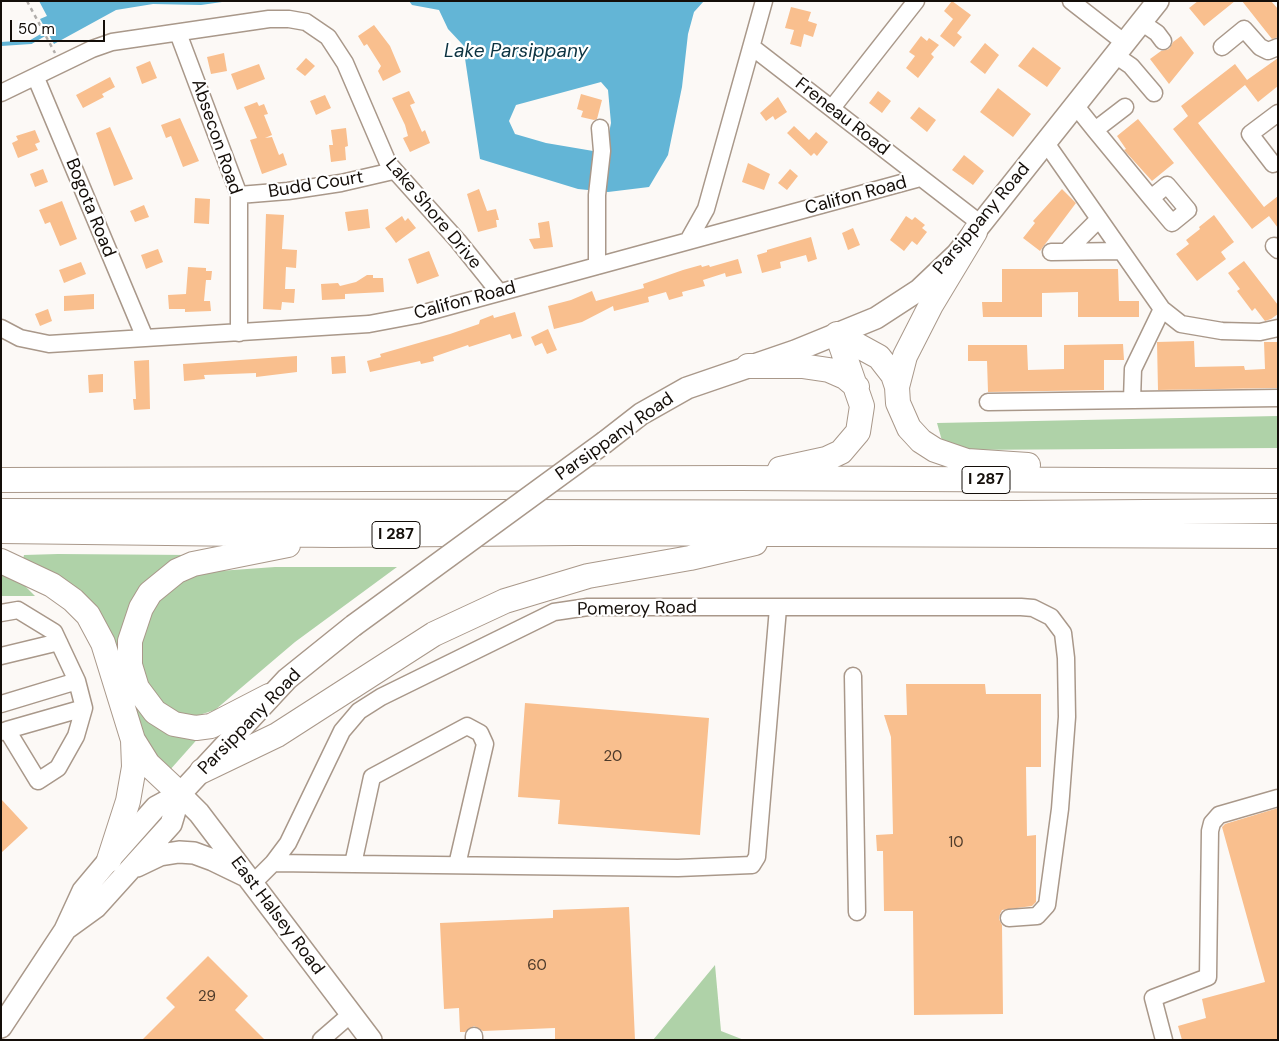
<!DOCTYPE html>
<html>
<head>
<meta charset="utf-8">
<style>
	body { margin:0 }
	#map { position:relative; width:1279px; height:1041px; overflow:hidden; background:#fcf9f6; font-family:"DM Sans",sans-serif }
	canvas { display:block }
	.frame { position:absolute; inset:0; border:2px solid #140e09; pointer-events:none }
	.scale { position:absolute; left:10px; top:20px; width:95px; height:22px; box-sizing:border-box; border:2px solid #140e09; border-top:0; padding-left:6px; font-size:15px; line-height:18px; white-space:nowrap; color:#140e09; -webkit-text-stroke:4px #fff; paint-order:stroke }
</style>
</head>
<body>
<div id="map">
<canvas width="1279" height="1041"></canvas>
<div class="frame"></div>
<div class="scale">50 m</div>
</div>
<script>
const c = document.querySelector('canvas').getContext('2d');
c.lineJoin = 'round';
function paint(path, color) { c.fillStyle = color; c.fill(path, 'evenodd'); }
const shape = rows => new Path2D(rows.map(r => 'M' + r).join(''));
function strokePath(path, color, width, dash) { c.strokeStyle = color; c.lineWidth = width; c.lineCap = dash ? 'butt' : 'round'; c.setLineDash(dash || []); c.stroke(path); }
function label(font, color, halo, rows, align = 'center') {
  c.font = font + ' "DM Sans",sans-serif'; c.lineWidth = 4.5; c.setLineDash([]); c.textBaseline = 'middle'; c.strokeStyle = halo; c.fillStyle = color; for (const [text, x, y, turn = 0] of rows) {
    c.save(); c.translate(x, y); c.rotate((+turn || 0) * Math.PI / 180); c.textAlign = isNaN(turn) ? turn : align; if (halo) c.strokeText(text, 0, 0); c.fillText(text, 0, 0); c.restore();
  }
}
const green = shape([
	[1278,416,1278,448,954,450,944,448,937,423],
	[58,554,190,555,151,583,130,685,201,735,169,771,146,746,111,640,23,559,24,555],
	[275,567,397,567,295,642,215,710,196,716,185,715,166,707,155,696,148,684,140,655,146,621,167,589,207,569,219,571],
	[1,574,16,577,35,596,1,596],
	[715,965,721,1031,744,1040,653,1040]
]);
const water = shape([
	[39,1,229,1,201,5,153,4,116,10,54,44,40,19,47,16],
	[409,1,704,1,694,12,688,34,682,87,668,155,649,187,608,192,578,189,480,159,463,45,448,29,439,10,412,5],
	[601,82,608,90,611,123,605,153,546,143,515,134,509,121,516,105]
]);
const stream = shape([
	[1,44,31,42,48,32]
]);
const building = shape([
	[952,1,971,15,957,33,962,37,954,47,940,36,953,19,944,11],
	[1198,1,1235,1,1204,26,1189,8],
	[1242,1,1271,1,1278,9,1278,37,1272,39],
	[791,7,811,12,808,21,817,24,813,37,804,34,801,47,790,44,794,30,785,28],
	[374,25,390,46,401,72,383,81,378,71,381,66,367,44,364,46,358,36],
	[921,36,927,41,929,38,939,45,931,54,934,57,918,78,906,68,915,56,909,52],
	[1181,36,1194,53,1169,84,1150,59,1161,51,1169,49,1173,42],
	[985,43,999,55,985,74,970,62],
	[1033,47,1061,68,1047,87,1018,66],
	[224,53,227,71,211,74,207,57],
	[306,58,315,66,305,76,296,69],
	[1278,58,1278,86,1258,102,1245,85,1198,123,1264,207,1278,196,1278,228,1269,216,1252,229,1173,129,1188,116,1181,106,1235,64,1247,80],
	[150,61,157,78,142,84,136,67],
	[259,64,265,79,237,90,231,74],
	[110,77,115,87,102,94,104,97,83,108,76,95],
	[998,88,1031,114,1013,137,980,112],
	[409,91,415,103,410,105,422,132,425,130,430,143,410,152,403,138,408,136,405,125,392,98],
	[878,91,891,101,882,113,869,103],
	[581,94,602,100,597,119,594,120,581,117,583,111,577,109],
	[325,95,331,108,316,115,310,101],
	[778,97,787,112,775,120,773,116,766,121,760,113],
	[257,102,259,106,264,104,268,114,264,115,272,135,265,138,272,137,279,155,283,153,287,165,262,174,250,140,257,138,244,107],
	[919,107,936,120,927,132,910,118],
	[180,118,199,161,183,167,171,136,166,138,161,125],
	[1138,119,1174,163,1152,181,1124,150,1126,149,1117,136],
	[794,126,809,140,816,132,828,142,817,156,814,153,811,156,787,133],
	[110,127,133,179,114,186,96,133],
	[346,128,348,146,345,147,346,160,331,162,329,145,333,145,331,130],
	[35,130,40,142,35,144,38,150,18,158,12,143,18,140,16,136],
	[964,155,984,171,973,185,952,170],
	[748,163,770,174,764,190,742,182],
	[43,169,48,182,35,187,30,174],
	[790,169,798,176,787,190,778,183],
	[479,189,487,211,496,209,499,220,496,220,497,227,478,232,467,194],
	[1062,189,1076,203,1040,251,1023,238,1035,223,1033,221],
	[195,198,210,199,209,224,194,223],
	[62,201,77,239,60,246,50,222,45,224,39,210],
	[144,205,149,217,135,222,130,211],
	[368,209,370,228,348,231,345,212],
	[266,214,284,215,282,249,297,250,296,268,286,267,285,289,295,289,294,303,282,302,281,310,263,309],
	[1214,215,1234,242,1221,252,1226,259,1197,281,1176,254,1189,244,1186,240,1200,229,1199,227],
	[402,216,405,221,408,218,416,228,396,243,385,228],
	[906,216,912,220,915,217,925,225,922,228,927,232,917,245,912,241,904,251,890,240],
	[549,221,553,247,534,249,529,239,540,238,538,223],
	[853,228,860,245,848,250,842,233],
	[811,237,817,259,808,262,806,255,780,262,781,268,762,273,757,255,767,252,767,250],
	[158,249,163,262,146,269,141,255],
	[429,251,439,276,417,284,408,259],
	[738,259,742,273,726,277,725,273,703,280,705,286,682,292,683,296,669,300,666,292,648,297,649,302,614,311,613,306,582,322,554,329,548,306,571,300,592,291,596,301,644,288,643,284,683,270,701,265,702,267,709,265,710,267],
	[1244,261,1278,305,1278,314,1271,319,1265,321,1255,308,1252,311,1237,291,1240,289,1228,273],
	[81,262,86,274,64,283,59,270],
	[188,267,206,268,206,271,212,271,211,280,206,280,204,301,210,301,211,311,185,312,185,309,169,309,168,295,186,294],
	[1002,269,1118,269,1119,301,1139,301,1139,317,1078,317,1078,292,1042,293,1042,317,983,317,982,302,1002,302],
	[367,275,373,275,373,278,383,278,384,292,345,294,345,299,322,300,321,284,338,283,340,286,356,282],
	[94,294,94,309,64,311,64,296],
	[48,309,52,321,40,326,35,314],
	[515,312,522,336,512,339,510,334,469,347,468,345,433,357,434,361,421,364,420,361,370,372,367,361,381,357,380,354,450,334,479,324,480,320,493,315,494,318],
	[548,329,557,350,547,354,542,343,535,346,531,337],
	[1194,341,1195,367,1244,366,1245,370,1265,369,1264,342,1278,342,1278,388,1158,390,1157,342],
	[1123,344,1124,360,1104,360,1104,390,988,392,987,361,968,361,968,345,1027,345,1028,370,1064,369,1064,345],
	[297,356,297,372,256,377,256,373,204,375,205,379,184,381,183,364],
	[345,356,346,373,332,374,331,357],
	[149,360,150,409,134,410,133,399,136,399,134,361],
	[103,374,103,392,89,393,88,375],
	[906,684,985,684,986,694,1041,694,1041,767,1026,767,1027,836,1036,835,1036,902,1032,906,1002,910,1000,914,999,919,1002,925,1003,1014,914,1015,913,911,884,911,883,851,877,851,876,835,893,834,891,737,884,715,907,715],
	[525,703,709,718,700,835,558,824,560,800,518,797],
	[1,799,28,828,1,853],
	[1278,808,1278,1040,1182,1040,1178,1026,1206,1018,1202,999,1265,982,1222,827,1225,824],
	[629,907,635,1040,555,1040,555,1028,483,1031,474,1026,465,1032,460,1032,459,1008,444,1009,440,923,553,918,553,910],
	[208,956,248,996,235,1010,265,1040,142,1040,175,1007,166,998]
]);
const path = shape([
	[27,1,55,53]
]);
const minor = shape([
	[1071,1,1125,43],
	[1141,22,1157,33,1163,41],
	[178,33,239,195,239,333],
	[752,47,981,224],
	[1222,47,1244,29,1260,47,1268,51,1278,47],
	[1115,55,1131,66,1154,93],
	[36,78,145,338],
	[1,93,92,49,112,42,269,19,289,19,306,22,328,37,345,63,388,163,458,241,499,292],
	[1075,105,1095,130,1151,198,1172,223,1188,210,1167,185,1151,198],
	[832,108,916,1],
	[1095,130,1125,107],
	[1046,143,1162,309,1181,324,1222,331,1260,332,1278,328],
	[1273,164,1250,134,1278,113],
	[239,195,288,191,341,183,393,171],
	[688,241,706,209,764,1],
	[1274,246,1278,250],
	[1051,252,1121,251],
	[1066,252,1099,219],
	[597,266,597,195,602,151,600,128],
	[1,328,20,338,49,344,369,324,417,315,920,178],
	[1132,400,1133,369,1162,309],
	[988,402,1278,398],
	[1,613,18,610,54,632,77,681,84,708,76,736,58,768,38,781,7,730,1,732],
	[1,656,59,642],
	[853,676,857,912],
	[1,704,77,681],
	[7,730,84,708],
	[273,863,678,868,752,865,757,857,778,608],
	[353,864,372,777,467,726,480,733,485,744,457,865],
	[252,884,273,863,288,843,342,731,359,711,381,697,554,612,588,607,1021,607,1033,608,1051,617,1063,633,1066,658,1067,717,1060,809,1047,905,1037,916,1009,918],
	[474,1036,474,1040],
	[321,1040,351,1014],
	[1164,1040,1153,998,1208,977,1210,831,1212,823,1219,815,1278,798]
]);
const major = shape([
	[605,442,641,414,687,388,795,351,876,318,919,290,957,254,1158,1],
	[180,794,199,813,371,1040],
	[137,866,160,855,179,852,194,853,213,860,244,875],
	[67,928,96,907,171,824,180,794],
	[1,1027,65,930,83,891,109,860,156,807,180,794,287,679,353,626]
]);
const highway = shape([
	[975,232,931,305,905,356,897,387,898,403,909,428,921,441,935,450,967,461,1028,465],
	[837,334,879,357,893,375,897,387],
	[748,366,802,366,829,370,845,377,857,387],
	[780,469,826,459,841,452,858,432,862,406,837,334],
	[1,480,740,478,1278,481],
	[1,511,1015,513,1278,511],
	[1,531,333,535,576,533,1278,536],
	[1,561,52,585,73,600,88,615,103,643,133,740,134,767,128,801,109,860],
	[269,696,211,726,196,728,174,724,155,712,137,688,130,665,130,641,141,608,150,593,177,571,193,564,288,545],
	[133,740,148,764,180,794],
	[202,771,277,735,434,634,505,601,588,576,690,558,755,543]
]);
const majorBridge = shape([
	[353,626,605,442]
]);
const numberNames = [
	["20",613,757],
	["10",956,843],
	["60",537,966],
	["29",207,997]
];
const shields = [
	[986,480,48],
	[396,535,48]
];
const shieldNames = [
	["I 287",986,480],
	["I 287",396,535]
];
const streetNames = [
	["Freneau Road",842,117,38],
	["Absecon Road",216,137,71],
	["Budd Court",316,185,-9],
	["Califon Road",856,196,-15],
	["Bogota Road",90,208,68],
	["Lake Shore Drive",433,214,50],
	["Parsippany Road",982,219,-50],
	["Califon Road",465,301,-15],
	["Parsippany Road",615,437,-35],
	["Pomeroy Road",637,609,-1],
	["Parsippany Road",250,722,-46],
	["East Halsey Road",277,916,53]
];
const waterNames = [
	["Lake Parsippany",516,52]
];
paint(green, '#afd2a8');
paint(water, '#63b5d6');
strokePath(stream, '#63b5d6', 4);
paint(building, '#f9bf8e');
strokePath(minor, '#a9988a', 19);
strokePath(major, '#a9988a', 24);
strokePath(highway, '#a9988a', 26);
strokePath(path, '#b1adaa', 2.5, [4, 4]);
strokePath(minor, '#fff', 16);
strokePath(major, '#fff', 21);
strokePath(highway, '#fff', 24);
strokePath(majorBridge, '#a9988a', 24, []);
strokePath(majorBridge, '#fff', 21);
label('15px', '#4d3a2a', null, numberNames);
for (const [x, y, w] of shields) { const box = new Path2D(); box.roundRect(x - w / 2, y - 13.5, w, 27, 4); c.fillStyle = '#fff'; c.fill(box); strokePath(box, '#140e09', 1); }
label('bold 16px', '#140e09', null, shieldNames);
label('18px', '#140e09', '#fff', streetNames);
label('italic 19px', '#0c3341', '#fff', waterNames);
</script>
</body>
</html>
